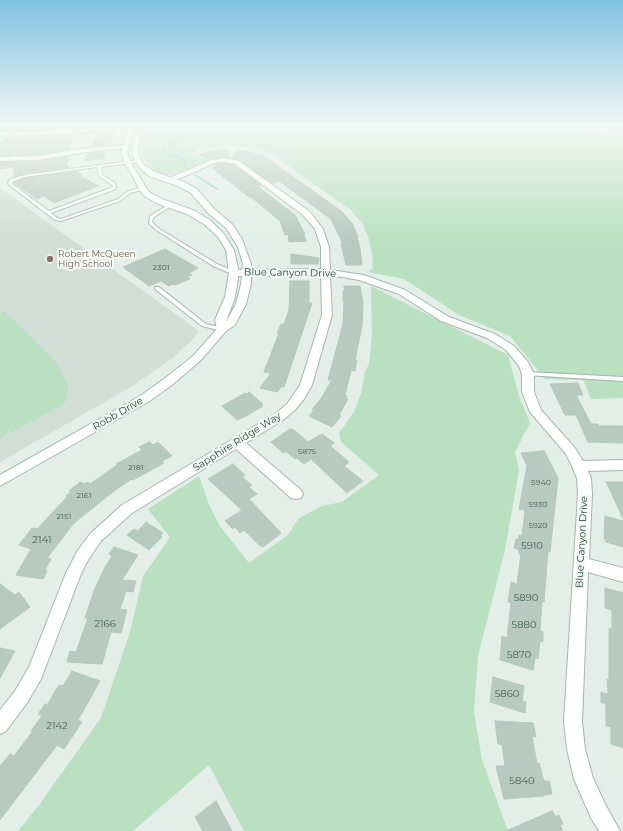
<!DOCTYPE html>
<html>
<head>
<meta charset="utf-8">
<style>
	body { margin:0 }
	canvas { display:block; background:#e2eee7 }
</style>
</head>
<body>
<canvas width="623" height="831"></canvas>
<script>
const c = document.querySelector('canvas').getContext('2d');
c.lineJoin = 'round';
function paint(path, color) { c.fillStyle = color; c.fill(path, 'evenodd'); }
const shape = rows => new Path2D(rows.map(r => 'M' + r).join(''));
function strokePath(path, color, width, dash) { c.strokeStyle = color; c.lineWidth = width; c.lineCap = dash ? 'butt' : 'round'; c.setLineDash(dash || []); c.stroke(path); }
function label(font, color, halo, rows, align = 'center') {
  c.font = font + ' Montserrat,sans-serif'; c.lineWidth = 4; c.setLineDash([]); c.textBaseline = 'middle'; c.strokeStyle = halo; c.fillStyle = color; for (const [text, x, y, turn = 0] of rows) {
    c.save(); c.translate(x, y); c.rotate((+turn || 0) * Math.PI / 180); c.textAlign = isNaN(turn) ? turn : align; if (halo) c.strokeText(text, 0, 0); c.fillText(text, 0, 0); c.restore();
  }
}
const built = shape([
	[0,188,199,331,191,341,170,360,129,388,0,462]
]);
const green = shape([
	[146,127,581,127,623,140,623,398,591,399,583,380,545,379,510,336,459,315,404,279,368,272,373,268,372,254,368,236,362,223,351,210,268,152,256,148,224,145,197,149,193,152,207,161,180,172,166,175,161,174,149,166,142,156,141,142],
	[371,286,508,355,519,396,530,423,515,452,519,470,505,550,478,656,474,712,482,760,508,831,244,831,209,765,133,831,18,831,39,805,101,718,130,632,143,576,170,537,148,509,199,476,209,505,220,526,249,563,288,535,298,519,322,506,342,502,379,475,341,442,339,433,354,412,361,393,365,372,369,364,372,335],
	[4,311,55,361,68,385,66,401,59,407,0,438,0,313]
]);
const stream = shape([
	[186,166,185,160,166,153,164,149,165,146,174,143,188,127],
	[195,175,217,189]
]);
const building = shape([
	[14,127,57,127,44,130,11,130,14,127],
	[116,128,111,142,107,142,106,145,91,146,101,129,116,128],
	[72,135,70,149,37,154,0,156,0,144,6,137,72,135],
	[226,149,230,157,240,150,264,156,341,211,352,223,358,237,357,237,360,248,362,265,346,265,341,244,343,244,331,219,279,181,272,183,239,160,224,157,208,160,199,154,226,149],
	[103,152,105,158,84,161,88,154,103,152],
	[68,157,67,164,64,164,70,167,24,174,14,177,14,167,0,169,0,162,37,162,68,157],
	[215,164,224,164,234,165,261,185,257,186,295,215,305,234,303,234,307,241,289,242,288,234,285,235,280,221,251,197,249,197,212,168,217,166,215,164],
	[77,171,82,175,80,176,98,186,54,203,44,196,37,199,14,183,24,178,77,171],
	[165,249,198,268,189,273,192,275,187,277,190,279,175,285,173,284,169,286,161,281,149,286,123,267,165,249],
	[291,254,319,258,318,264,291,264,291,254],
	[290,281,309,281,309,303,312,303,284,387,282,386,277,392,260,388,271,373,264,372,279,333,277,333,281,324,284,324,289,310,290,281],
	[344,286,360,286,363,302,362,326,355,360,357,360,355,371,351,370,345,395,347,396,346,398,348,399,339,415,341,416,332,427,309,416,314,410,312,409,320,400,332,380,328,380,343,324,344,301,343,301,343,291,345,291,344,286],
	[578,383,583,395,576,395,591,424,598,424,599,426,623,426,623,443,588,442,576,415,565,415,550,384,578,383],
	[249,392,263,404,261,405,263,406,246,416,237,420,222,406,245,393,247,394,249,392],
	[290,429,294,430,308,442,322,434,334,443,330,446,349,462,344,466,363,481,347,493,311,459,304,464,297,458,295,459,286,451,283,453,271,442,290,429],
	[149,442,153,445,158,442,172,456,162,461,164,463,133,480,132,479,114,491,74,523,47,558,51,559,45,570,47,571,43,579,16,575,31,549,19,545,32,528,37,529,67,497,66,496,71,492,69,491,80,482,85,484,88,482,90,484,117,465,116,464,142,450,139,447,149,442],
	[544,451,558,478,557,488,550,552,548,551,544,602,542,601,540,631,543,632,543,642,540,641,538,659,535,658,533,670,500,660,502,636,507,638,511,603,508,602,511,582,517,584,521,554,519,554,519,550,514,548,516,539,518,540,519,535,522,536,525,510,519,509,527,466,521,453,544,451],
	[233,464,245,475,242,477,252,485,249,487,257,494,249,499,281,533,263,547,259,545,244,530,240,533,235,527,233,529,225,521,242,510,208,479,233,464],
	[606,482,623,482,623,519,611,492,606,482],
	[605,516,623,521,623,547,606,542,604,538,605,516],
	[146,522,163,533,160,536,162,537,149,550,127,535,134,529,138,531,146,522],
	[114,547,138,555,122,580,136,581,133,592,126,591,120,609,127,610,121,633,111,632,102,664,67,662,70,651,76,652,88,618,85,618,94,591,105,567,112,556,109,554,114,547],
	[0,584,15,595,19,592,30,607,0,629,0,584],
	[605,588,623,593,623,748,611,744,611,727,606,726,606,704,601,702,601,692,608,694,607,679,609,680,609,628,612,629,612,610,605,608,605,588],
	[0,648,15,651,0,678,0,648],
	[72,671,100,681,78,720,82,722,64,749,57,745,0,820,0,766,10,754,14,756,33,731,31,731,42,716,38,714,45,704,47,705,59,685,63,686,72,671],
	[493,677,524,686,522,701,526,702,525,713,490,702,493,677],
	[495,721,533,723,536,737,532,736,537,764,539,763,544,781,549,781,552,794,544,795,544,796,504,799,496,766,505,766,502,745,498,744,495,721],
	[216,801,232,831,203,831,195,817,216,801],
	[552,811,556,817,559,815,563,824,560,825,563,831,506,831,552,811]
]);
const lane = shape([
	[138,160,139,160,139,162,101,167,102,175,115,183,116,189,51,213,57,218,61,219,118,199,128,191,144,187,146,188,145,189,130,193,120,201,61,221,55,220,8,184,9,180,24,175,138,160],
	[97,167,99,176,112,185,113,187,49,211,12,184,12,182,24,177,97,167],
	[169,204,172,205,153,218,152,222,158,228,217,264,236,272,236,274,232,274,213,266,156,230,149,223,150,216,169,204],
	[155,287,159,287,206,324,224,328,225,329,222,331,202,326,155,289,155,287],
	[528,372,623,377,623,381,526,375,525,374,528,372]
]);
const street = shape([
	[74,128,90,128,93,130,90,132,44,135,0,136,0,132,44,131,74,128],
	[124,145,126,146,126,148,88,152,37,160,0,161,0,157,37,156,88,148,124,145],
	[224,158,239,161,309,211,323,229,329,247,330,270,364,275,405,290,449,317,495,334,514,346,528,362,534,374,534,392,541,410,575,448,583,461,623,460,623,470,588,471,591,478,592,494,589,559,623,568,623,582,588,572,582,721,585,749,593,778,605,804,620,831,599,831,591,818,574,779,567,749,564,721,578,494,577,478,572,466,566,454,530,412,522,392,522,374,519,366,506,350,487,338,441,321,399,294,359,280,330,275,332,315,312,385,304,399,295,410,283,420,246,443,301,490,303,494,301,498,296,499,291,498,236,449,132,513,101,541,88,560,81,574,41,679,27,703,6,731,0,734,0,710,15,691,29,667,66,573,78,550,91,533,122,505,275,414,287,404,300,385,322,315,321,275,234,276,229,273,234,270,321,269,321,247,315,229,303,215,235,164,224,162,215,163,171,182,165,182,164,180,212,160,224,158]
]);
const secondary = shape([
	[129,127,135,127,127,152,131,163,149,192,162,199,193,210,210,220,224,234,234,250,239,273,235,297,226,322,236,304,241,284,243,264,238,247,226,228,208,213,191,193,178,186,149,176,139,167,133,157,132,149,137,127,143,127,138,149,139,157,144,165,155,172,184,182,197,189,214,209,232,224,242,239,251,264,251,284,246,304,235,325,226,331,201,360,172,385,148,402,0,486,0,475,140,396,164,379,193,356,217,329,215,320,225,297,229,273,226,250,218,237,204,224,187,214,156,203,143,195,125,163,121,152,129,127]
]);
const markers = [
	[50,259,4,"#8d6e63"]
];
const numberNames = [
	["2301",161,268],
	["5875",307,452],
	["2181",136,468],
	["5940",541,483],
	["2161",84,496],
	["5930",538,505],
	["2151",64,517],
	["5920",538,526]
];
const farEducationnames = [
	["Robert McQueen",58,254],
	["High School",58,264]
];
const streetNames = [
	["Blue Canyon Drive",290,273,1],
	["Robb Drive",118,414,-30],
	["Sapphire Ridge Way",237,442,-32],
	["Blue Canyon Drive",582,542,-87]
];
const nearNumbernames = [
	["2141",42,540],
	["5910",532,546],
	["5890",526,598],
	["2166",105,624],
	["5880",524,625],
	["5870",519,655],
	["5860",507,694],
	["2142",57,726],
	["5840",522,781]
];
paint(built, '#d0ded6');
paint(green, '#b9e1bf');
strokePath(stream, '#85d6d9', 2);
paint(building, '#b7c9c0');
strokePath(building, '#b4c8be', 1);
strokePath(lane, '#a4b7ae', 2);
strokePath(street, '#a4b7ae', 2);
strokePath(secondary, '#9fbbae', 2);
paint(lane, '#fff');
paint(street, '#fff');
paint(secondary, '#fff');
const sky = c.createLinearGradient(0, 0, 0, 243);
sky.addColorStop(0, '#80c2e2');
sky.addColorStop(0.52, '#f2f7f4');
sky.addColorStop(1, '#f2f7f400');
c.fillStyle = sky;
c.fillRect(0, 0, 623, 243);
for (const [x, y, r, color] of markers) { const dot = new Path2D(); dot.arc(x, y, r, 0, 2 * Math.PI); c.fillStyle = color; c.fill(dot); strokePath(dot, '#f3faf6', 1.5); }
label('8px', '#466358', null, numberNames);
label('9px', '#785e54', '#f3faf6', farEducationnames, 'left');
label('10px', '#204135', '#f3faf6', streetNames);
label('10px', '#466358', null, nearNumbernames);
</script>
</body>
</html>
